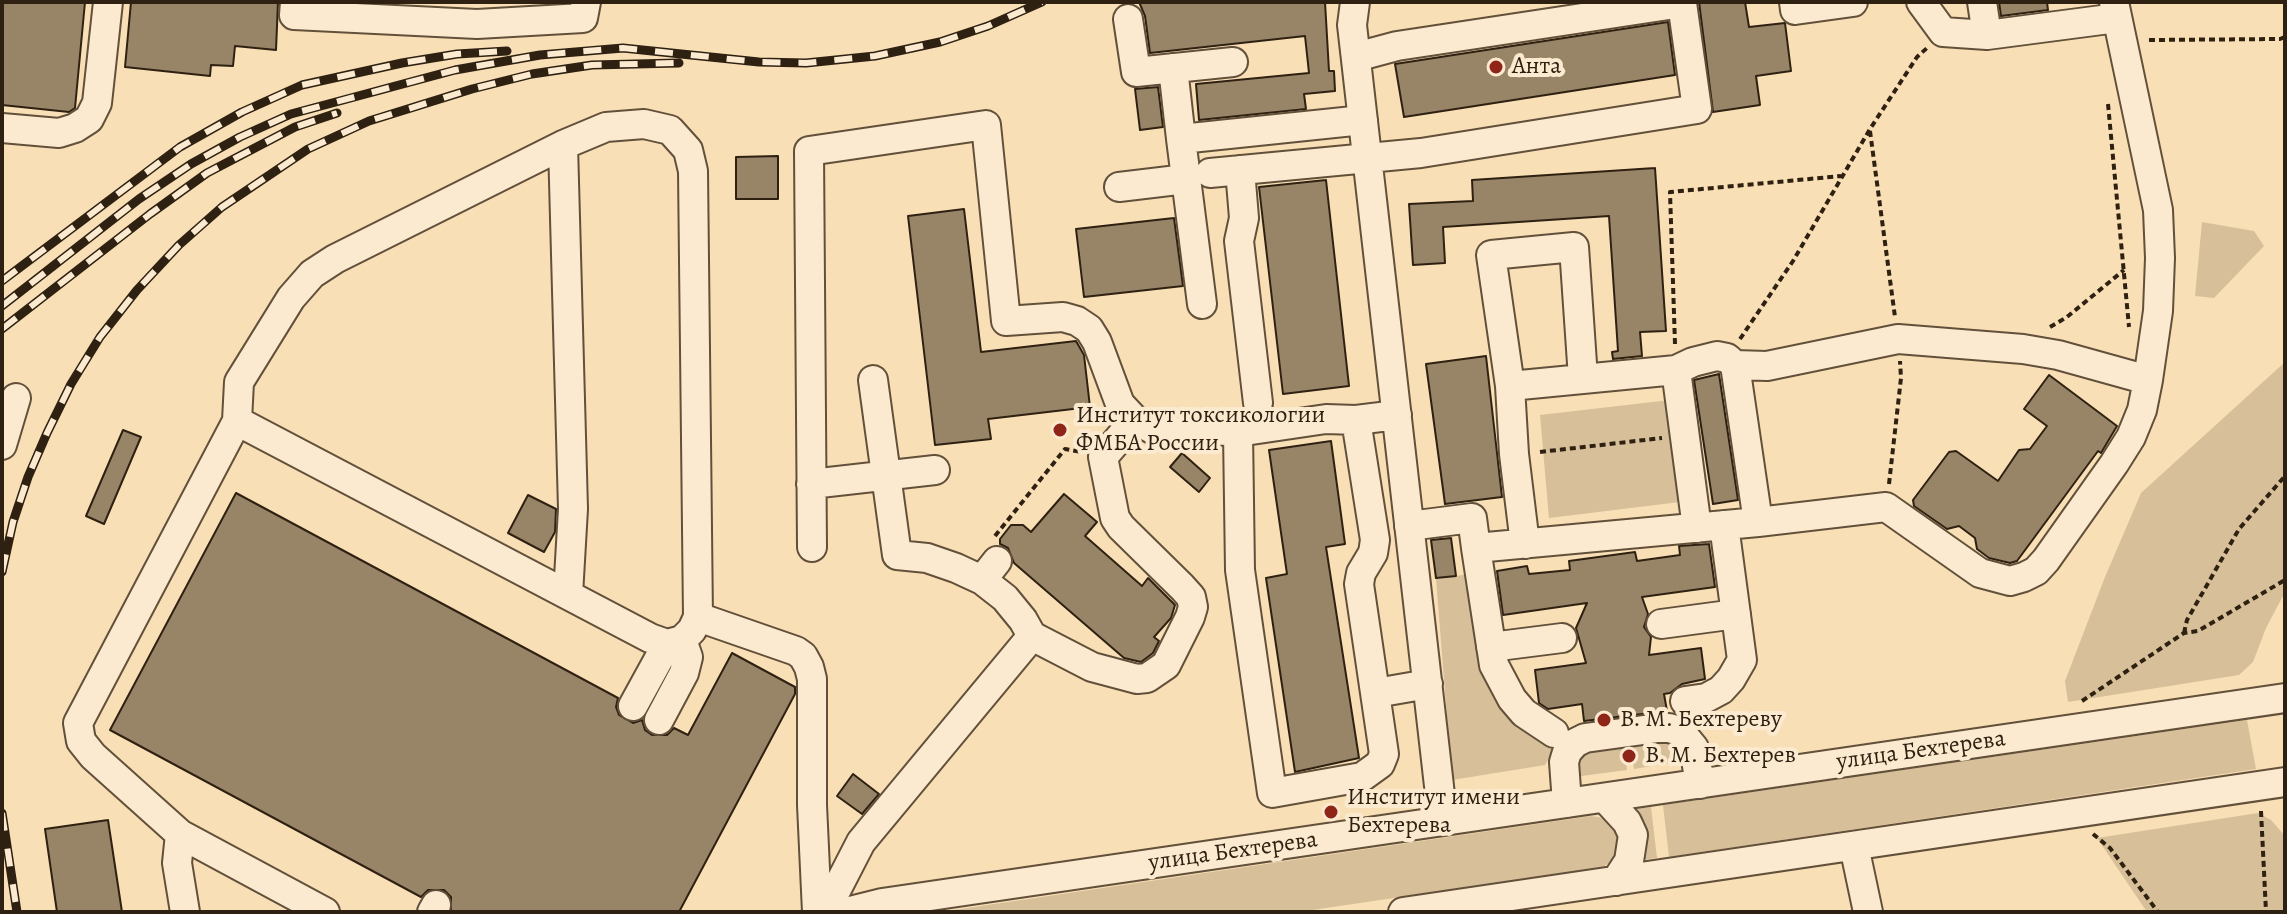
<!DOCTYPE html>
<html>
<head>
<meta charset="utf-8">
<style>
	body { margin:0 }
	#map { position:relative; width:2287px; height:914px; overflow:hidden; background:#f9dfb5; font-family:Alegreya,serif }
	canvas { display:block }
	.frame { position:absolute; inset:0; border:4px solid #2f2112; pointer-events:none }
</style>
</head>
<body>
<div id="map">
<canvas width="2287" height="914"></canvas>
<div class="frame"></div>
</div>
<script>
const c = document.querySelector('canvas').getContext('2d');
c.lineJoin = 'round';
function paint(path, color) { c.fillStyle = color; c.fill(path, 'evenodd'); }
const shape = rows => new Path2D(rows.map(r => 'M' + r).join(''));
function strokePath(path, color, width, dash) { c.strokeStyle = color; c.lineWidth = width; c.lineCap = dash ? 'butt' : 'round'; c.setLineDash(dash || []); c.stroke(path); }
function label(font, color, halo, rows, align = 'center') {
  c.font = font + ' Alegreya,serif'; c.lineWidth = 8; c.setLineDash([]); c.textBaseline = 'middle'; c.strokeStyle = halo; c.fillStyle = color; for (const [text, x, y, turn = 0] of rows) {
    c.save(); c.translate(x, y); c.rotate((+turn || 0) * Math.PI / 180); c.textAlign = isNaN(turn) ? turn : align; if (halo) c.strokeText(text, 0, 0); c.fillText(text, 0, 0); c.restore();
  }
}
const green = shape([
	[2202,222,2254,231,2264,246,2214,298,2195,296],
	[2285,362,2285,592,2266,628,2253,662,2239,675,2068,702,2065,681,2105,577,2141,493],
	[1670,400,1680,502,1549,518,1540,415],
	[1469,574,1543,741,1555,748,1545,765,1452,780,1436,579],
	[2247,720,2256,769,1669,857,1663,805],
	[1674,741,1688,760,1634,769,1631,752,1625,754,1627,770,1574,777,1572,766,1582,753],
	[1651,807,1657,858,1642,860,1634,809],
	[2258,813,2271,820,2285,836,2285,912,2147,912,2097,838],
	[1591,816,1604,818,1619,831,1621,846,1615,859,1603,867,1299,912,940,912]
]);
const building = shape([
	[2,2,85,2,75,108,69,112,2,105,2,2],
	[131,2,278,2,276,50,235,46,233,66,211,65,210,76,125,67,131,2],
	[1139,2,1325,2,1329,71,1334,71,1335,91,1304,94,1306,109,1199,120,1196,84,1309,73,1305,36,1150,53,1145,16,1139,2],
	[1699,2,1745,2,1749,27,1785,23,1791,71,1756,76,1760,105,1713,112,1699,2],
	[1999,2,2047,2,2048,10,2001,16,1999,2],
	[1668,22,1675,75,1404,117,1395,64,1668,22],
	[1158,87,1163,127,1140,130,1135,89,1158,87],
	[778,156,778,199,736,199,736,157,778,156],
	[1655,168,1666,331,1640,332,1642,356,1613,359,1612,352,1618,351,1609,216,1443,227,1445,263,1413,265,1409,204,1473,201,1472,180,1655,168],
	[1326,180,1349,386,1283,394,1259,187,1326,180],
	[964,209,981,352,1076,341,1084,355,1090,407,988,419,991,439,935,445,908,216,964,209],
	[1174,218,1183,286,1084,297,1076,229,1174,218],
	[1486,356,1502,497,1445,504,1426,364,1486,356],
	[1719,374,1738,500,1713,504,1694,380,1719,374],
	[2049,375,2117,426,2101,453,2098,451,2017,561,2010,563,1989,558,1977,549,1975,538,1959,526,1947,529,1914,506,1913,500,1949,452,1956,451,1998,481,2019,450,2030,449,2047,426,2024,409,2049,375],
	[123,430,141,437,104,524,86,516,123,430],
	[1331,441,1345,544,1326,547,1359,758,1295,772,1266,578,1287,574,1269,450,1331,441],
	[1182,453,1210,478,1199,492,1170,467,1182,453],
	[236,493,618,698,616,707,619,715,633,723,642,720,645,730,652,735,667,735,674,728,688,735,732,653,795,687,795,694,679,912,451,912,451,897,444,890,428,890,421,897,110,730,236,493],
	[1064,494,1097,522,1085,536,1142,586,1148,578,1175,605,1171,618,1154,637,1159,641,1153,653,1141,662,1124,658,1014,563,1008,548,1000,544,1000,539,1011,525,1023,525,1031,532,1064,494],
	[528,495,556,509,555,532,544,552,508,533,528,495],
	[1451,538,1456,576,1436,578,1431,540,1451,538],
	[1709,544,1715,587,1642,597,1648,614,1644,627,1651,637,1649,655,1701,648,1705,679,1682,684,1670,693,1664,694,1667,711,1584,721,1582,704,1548,709,1539,703,1535,670,1586,663,1576,628,1587,603,1503,615,1497,571,1527,566,1529,574,1570,570,1569,561,1635,552,1637,561,1680,555,1679,546,1709,544],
	[853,774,879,794,862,814,837,796,853,774],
	[108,820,122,912,57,912,45,829,108,820]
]);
const path = shape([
	[2149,40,2280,39,2285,37],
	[2108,104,2129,327],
	[1870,131,1895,317],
	[2050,327,2067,317,2124,270],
	[1740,339,1793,261,1870,129,1917,57,1927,48],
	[1675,344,1670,192,1841,176],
	[1540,452,1662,438],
	[1889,484,1901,378,1900,361],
	[995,536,1065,449,1081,452],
	[2184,633,2187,620,2239,529,2285,476],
	[2082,701,2184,633,2198,631,2285,580],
	[2261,811,2266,912],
	[2093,834,2110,848,2158,912]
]);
const minor = shape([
	[295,2,294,15,477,24,583,18,586,2],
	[1355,2,1352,25,1443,821],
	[1794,2,1795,10,1853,2],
	[1921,2,1943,32,1987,35,2117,18],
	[1982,2,1987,35],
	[1128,19,1136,72,1233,62],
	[1173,68,1181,139],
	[2,128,59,133,75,128,89,119,97,103,108,2],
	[563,145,573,509,568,595],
	[1240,170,1244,218,1239,241,1258,403],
	[1210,173,1421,153,1697,109,1682,3,1397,46,1356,57],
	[1119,187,1186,179],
	[1202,304,1181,139,1363,120],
	[1735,365,1767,366,1898,339,2023,349,2058,355,2148,380,2158,311,2160,258,2158,210,2114,2],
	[873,380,897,555,927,558,956,568,982,580,1005,598,1023,620,1032,636,1092,667,1137,679,1147,678,1166,665,1190,617,1193,607,1191,597,1182,587,1121,527,1115,518,1103,457,1135,420],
	[1510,386,1491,255,1574,247,1583,378],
	[237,421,650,638,667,644,682,640,692,630,698,617,693,171,688,150,670,130,644,124,606,127,563,145,335,259,312,274,291,298,239,382,237,421,78,723,81,741,93,756,180,834,325,912],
	[1238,432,1240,570,1272,793,1362,777,1380,764,1384,754,1359,584,1361,573,1373,553,1375,540,1356,420],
	[2,445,16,398],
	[811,484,935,470],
	[1409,526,1472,518,1476,548],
	[1697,528,1676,370,1693,362,1717,356,1727,358,1735,365,1758,522],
	[1525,544,1514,454,1510,386,1676,370],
	[812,547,809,151,986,125,1006,321,1063,317,1077,321,1089,329,1097,342,1120,404,1135,420,1152,429,1180,432,1215,430,1238,432,1326,419,1356,420,1397,415],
	[982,580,997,561],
	[698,617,796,651,803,656,809,667,812,679,812,805,817,912],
	[1661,624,1736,614],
	[1491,647,1562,638],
	[1376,693,1428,684],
	[1685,701,1706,698,1721,690,1731,679,1742,660,1724,525],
	[633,706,667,644],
	[659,720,684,673,688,657,682,640],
	[1554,733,1524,713,1512,699,1494,665,1476,548,1758,522,1886,507,1980,573,2010,581,2024,577,2036,571,2046,560,2114,464,2131,437,2142,410,2148,380],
	[1605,798,1627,822,1633,835,1629,861,1616,881],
	[1567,803,1564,762,1567,752,1575,743,1585,738,1658,728,1669,728,1680,731,1694,748,1700,784],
	[180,834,177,863,185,912],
	[1854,846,1868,912],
	[432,912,436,905],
	[825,912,861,842,1032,636],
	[846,912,882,903,2285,698],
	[1403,912,2285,782]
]);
const rail = shape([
	[2,281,180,147,242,112,302,85,402,63,457,54,507,51],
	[2,306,139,199,191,164,240,137,291,114,455,70,540,55,623,48,759,62,806,63,875,56,940,42,988,26,1042,2],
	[2,329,150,214,207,173,295,127,337,113],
	[2,572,13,522,28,477,47,433,71,384,100,337,137,290,179,245,222,207,308,149,369,121,472,89,532,74,592,65,679,63],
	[2,813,17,912]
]);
const markers = [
	[1496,67,8,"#8f2418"],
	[1060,430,8,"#8f2418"],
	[1604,720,8,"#8f2418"],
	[1629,756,8,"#8f2418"],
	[1331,812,8,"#8f2418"]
];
const poiNames = [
	["Анта",1512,67],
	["Институт токсикологии",1076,416],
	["ФМБА России",1076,444],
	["В. М. Бехтереву",1620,720],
	["В. М. Бехтерев",1645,756],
	["Институт имени",1347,798],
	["Бехтерева",1347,826]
];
const streetNames = [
	["улица Бехтерева",1921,751,-8],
	["улица Бехтерева",1233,852,-8]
];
paint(green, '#d7bf99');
paint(building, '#988467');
strokePath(building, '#2f2112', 2);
strokePath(minor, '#62503b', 32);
strokePath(path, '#2f2112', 4, [6, 4]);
strokePath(minor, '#fbeacf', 28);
strokePath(rail, '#2f2112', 9);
strokePath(rail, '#fbeacf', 6, [18]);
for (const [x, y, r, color] of markers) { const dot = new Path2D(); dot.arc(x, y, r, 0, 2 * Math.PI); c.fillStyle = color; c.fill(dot); strokePath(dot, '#fbeacf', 3); }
label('24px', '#2f2112', '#fbeacf', poiNames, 'left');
label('24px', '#2f2112', '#fbeacf', streetNames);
</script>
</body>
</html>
